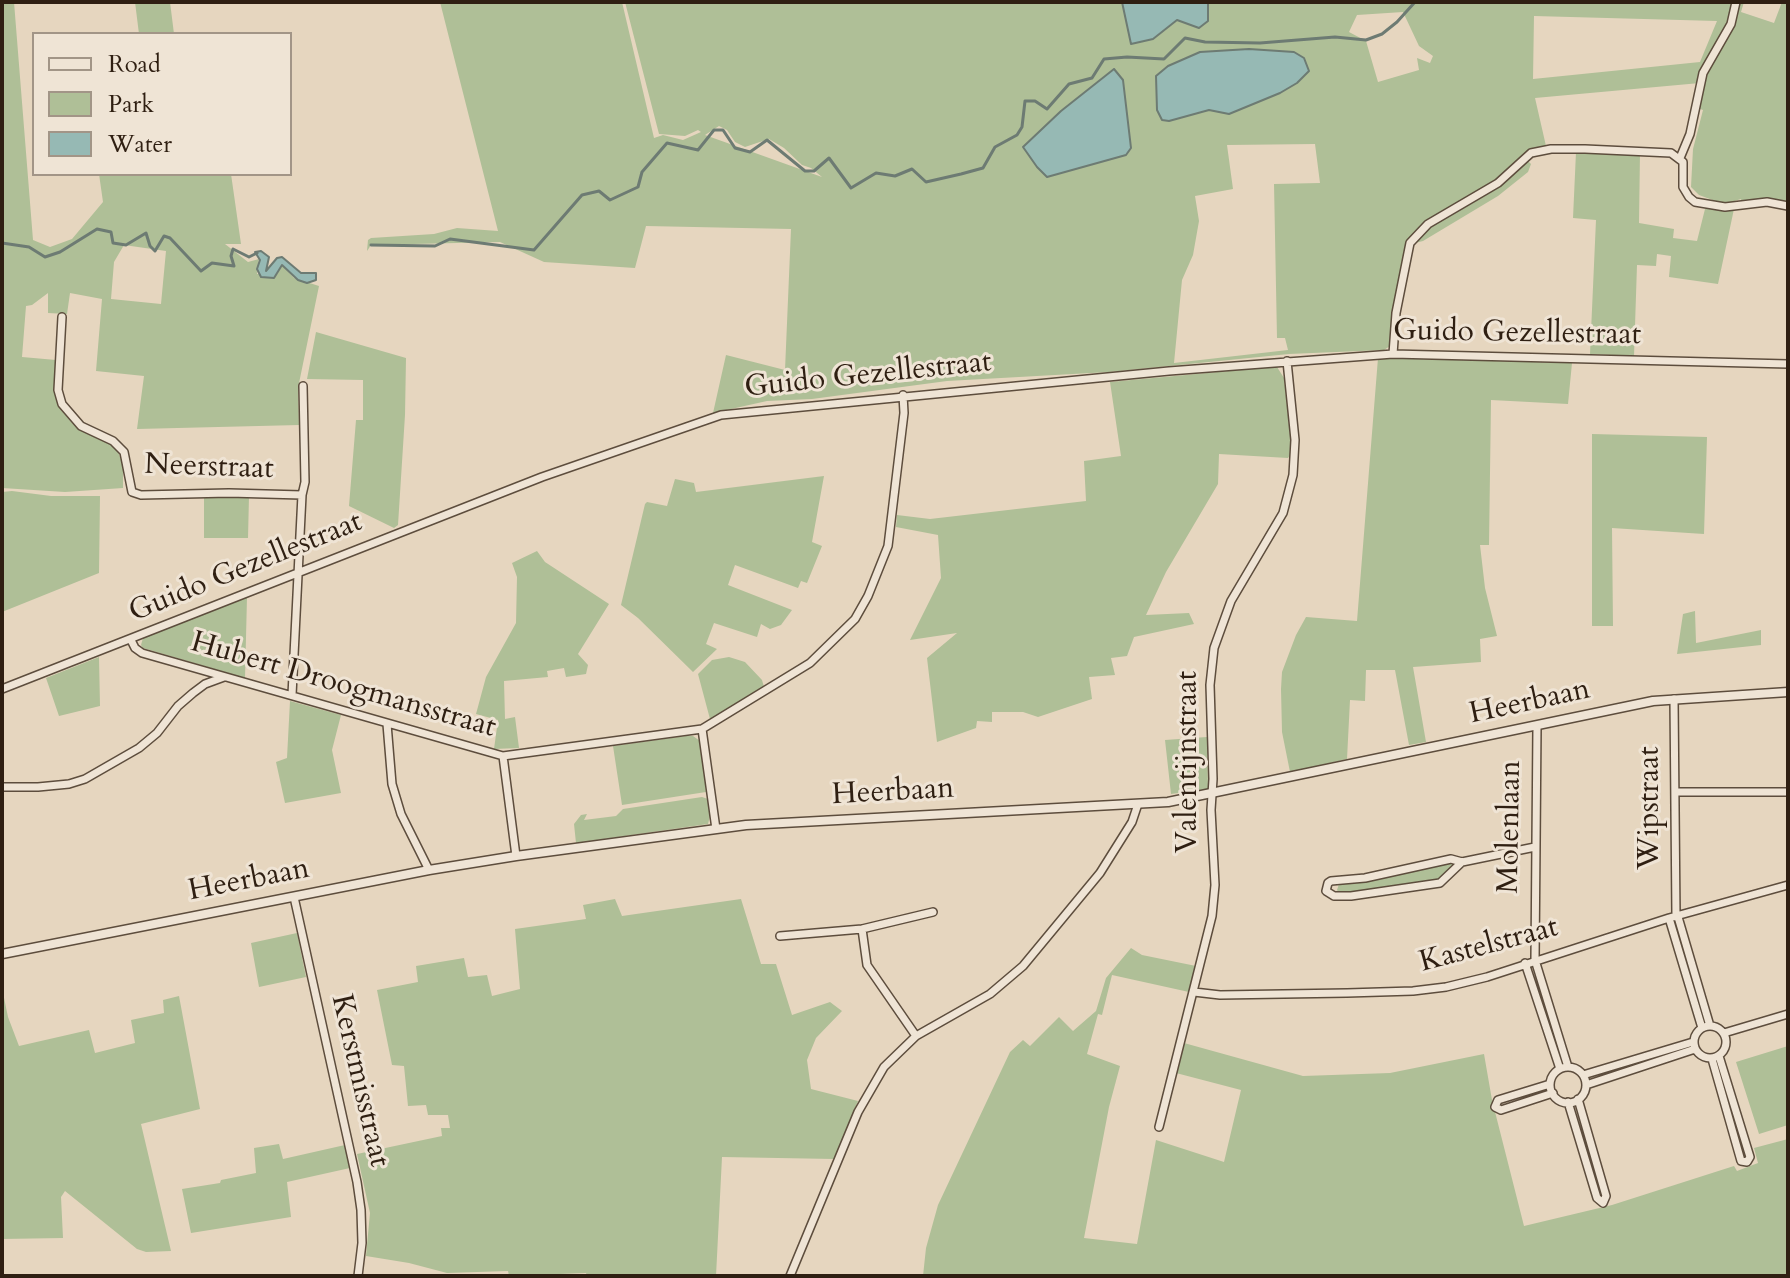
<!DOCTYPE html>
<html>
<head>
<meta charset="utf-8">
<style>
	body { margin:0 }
	#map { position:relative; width:1790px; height:1278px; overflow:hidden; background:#e6d6bf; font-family:Cardo,serif }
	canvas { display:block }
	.frame { position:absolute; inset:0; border:4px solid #2f1f12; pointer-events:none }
	.legend { position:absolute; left:32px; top:32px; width:260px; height:144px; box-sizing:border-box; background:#efe4d5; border:2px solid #a29587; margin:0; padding:10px 14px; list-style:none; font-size:24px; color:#2f1f12 }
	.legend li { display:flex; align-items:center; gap:16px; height:40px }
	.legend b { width:40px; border:2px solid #a29587 }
</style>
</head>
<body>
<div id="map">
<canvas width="1790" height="1278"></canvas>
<div class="frame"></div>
<ul class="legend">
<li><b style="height:10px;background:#efe4d5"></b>Road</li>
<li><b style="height:22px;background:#afbf97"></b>Park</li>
<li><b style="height:22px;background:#96b9b4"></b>Water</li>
</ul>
</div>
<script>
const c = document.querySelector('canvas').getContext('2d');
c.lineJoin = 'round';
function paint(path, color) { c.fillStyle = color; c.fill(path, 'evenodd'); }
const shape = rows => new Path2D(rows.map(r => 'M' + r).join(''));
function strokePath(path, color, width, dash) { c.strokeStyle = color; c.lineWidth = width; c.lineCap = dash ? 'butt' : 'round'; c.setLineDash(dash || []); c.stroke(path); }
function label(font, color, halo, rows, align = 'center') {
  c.font = font + ' Cardo,serif'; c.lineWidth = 6; c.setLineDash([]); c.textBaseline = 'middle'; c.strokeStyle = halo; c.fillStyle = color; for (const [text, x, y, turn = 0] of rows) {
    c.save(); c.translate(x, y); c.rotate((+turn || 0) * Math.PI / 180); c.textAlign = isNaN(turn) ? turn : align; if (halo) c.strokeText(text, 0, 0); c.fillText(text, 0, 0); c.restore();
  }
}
const green = shape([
	[2,2,14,2,33,240,50,247,72,239,103,202,99,174,231,174,241,244,225,244,248,262,259,259,257,274,277,274,282,265,294,278,319,286,298,388,299,425,137,429,144,376,96,371,102,299,70,293,67,314,48,313,48,293,32,305,26,306,22,357,56,360,54,391,61,410,73,424,107,441,118,451,123,466,123,488,65,492,2,488],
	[124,245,166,251,161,304,111,299,114,262],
	[135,2,170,2,174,34,139,34],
	[440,2,622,2,654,138,663,135,683,140,701,132,698,130,685,136,659,134,625,2,1122,2,1132,43,1164,31,1177,20,1200,28,1208,21,1208,2,1744,2,1741,12,1774,23,1782,2,1788,2,1788,203,1741,202,1741,199,1731,202,1718,202,1699,195,1691,187,1693,149,1703,110,1700,109,1700,83,1535,98,1546,146,1532,148,1523,156,1531,164,1528,172,1498,196,1423,241,1415,243,1411,237,1408,241,1399,277,1390,346,1384,350,1289,354,1109,372,947,381,812,399,767,401,713,413,726,355,785,370,791,229,646,226,635,268,544,262,500,242,371,245,367,251,368,240,371,238,434,234,457,228,498,231],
	[1403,12,1419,46,1433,56,1430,63,1417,58,1419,70,1378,82,1366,41,1349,32,1357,15],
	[1534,16,1717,21,1700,62,1533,79],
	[1249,49,1294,52,1280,93,1229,114,1209,110,1169,121,1200,52],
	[719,126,727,130,735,142,745,147,769,139,784,148,802,165,811,168,822,177,705,135],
	[1315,144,1320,183,1274,184,1277,338,1285,338,1288,350,1174,363,1182,280,1193,255,1199,221,1195,196,1233,189,1227,145],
	[1576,152,1640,153,1639,223,1674,229,1673,238,1697,241,1705,209,1734,209,1718,284,1669,277,1671,256,1657,254,1656,266,1637,265,1634,356,1590,354,1596,220,1573,218],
	[316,332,406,358,405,415,398,525,394,528,349,506,356,420,363,420,363,380,307,379],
	[1378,358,1572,363,1568,404,1491,400,1489,545,1480,545,1485,588,1497,636,1480,639,1481,662,1413,667,1426,742,1409,745,1395,670,1366,670,1365,701,1350,700,1347,759,1290,772,1282,732,1281,689,1282,672,1296,635,1306,617,1357,621],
	[1272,367,1277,367,1284,378,1292,453,1288,458,1219,454,1218,484,1166,572,1146,615,1189,613,1194,624,1134,637,1127,656,1111,658,1115,675,1089,677,1092,699,1038,717,1023,712,992,712,992,722,977,721,976,728,937,742,927,658,957,633,910,640,941,578,938,535,896,527,897,515,930,519,1086,501,1084,461,1121,456,1110,382],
	[1592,434,1707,437,1704,534,1612,528,1613,626,1592,626],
	[824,476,812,542,822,546,807,583,801,581,798,588,735,565,728,585,792,610,781,625,770,629,761,624,757,637,714,623,706,644,717,649,693,672,638,618,621,605,645,504,647,502,667,506,675,479,694,483,696,492],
	[12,491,51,496,100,496,99,573,2,612,2,492],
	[204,496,249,496,248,538,204,538],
	[537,551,545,562,609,604,578,654,588,665,586,674,566,677,564,668,547,671,548,677,504,681,505,719,515,717,519,748,494,749,498,720,476,714,486,677,516,623,517,577,512,563],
	[247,597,245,678,143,648,141,645,143,638],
	[1695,611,1696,643,1761,630,1761,645,1677,654,1683,614],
	[99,657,100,706,59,716,46,678],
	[729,657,745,662,762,680,764,687,710,719,698,674,712,660],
	[290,701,341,715,332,750,341,793,285,803,276,762,287,758],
	[686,736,693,736,700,741,706,792,622,805,613,746],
	[1207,737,1208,789,1171,794,1165,740],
	[702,797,708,799,709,803,710,816,708,824,576,843,574,824,581,815,587,814,584,820,616,816,623,809],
	[1452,862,1455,865,1442,880,1404,887,1354,893,1339,893,1337,890,1339,884],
	[615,899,622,916,741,899,761,964,776,964,792,1015,830,1002,842,1011,816,1038,807,1060,811,1089,858,1101,834,1159,722,1157,716,1276,587,1276,586,1273,509,1276,508,1271,447,1273,409,1263,366,1256,370,1213,357,1154,442,1136,441,1128,450,1128,448,1115,428,1115,426,1105,408,1106,404,1066,392,1065,377,990,418,982,416,966,464,958,468,977,487,975,492,996,520,989,515,929,586,919,583,905],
	[297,933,306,977,259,987,251,943],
	[1131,948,1142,955,1196,966,1189,992,1112,975,1102,1015,1098,1014,1087,1054,1120,1066,1109,1107,1084,1238,1137,1244,1156,1140,1224,1162,1241,1090,1176,1073,1184,1043,1303,1076,1390,1073,1484,1054,1492,1100,1524,1226,1612,1205,1734,1166,1737,1171,1758,1163,1754,1148,1788,1139,1788,1276,923,1276,926,1248,938,1205,1010,1052,1023,1040,1030,1046,1059,1017,1073,1031,1096,1011,1106,978],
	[2,988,8,1017,19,1046,89,1030,95,1053,135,1043,131,1020,164,1013,163,1000,179,996,200,1109,141,1124,171,1251,146,1252,137,1249,65,1191,61,1197,63,1238,2,1239],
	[1788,1046,1788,1125,1759,1134,1736,1062],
	[279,1144,283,1159,345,1145,350,1168,287,1182,291,1217,191,1233,182,1189,220,1183,221,1180,256,1173,254,1148]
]);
const water = shape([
	[1122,2,1208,2,1208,21,1199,28,1177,20,1153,39,1131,44,1122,2],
	[1249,49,1294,52,1304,58,1309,71,1297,83,1280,93,1229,114,1209,110,1169,121,1162,120,1157,110,1156,76,1168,66,1200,52,1249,49],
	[1114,69,1123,80,1131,148,1126,155,1047,177,1037,167,1023,147,1061,111,1114,69],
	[261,251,269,257,266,271,277,258,282,257,301,273,316,273,316,280,307,283,298,280,282,265,274,278,261,277,257,269,260,260,255,252,261,251]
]);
const stream = shape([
	[2,243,29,247,45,257,60,252,97,229,111,232,113,243,126,245,146,233,150,246,155,251,164,236,170,238,201,271,212,263,234,266,231,256,233,249,249,257,257,253],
	[371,245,435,246,450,239,534,250,582,195,599,191,610,200,638,187,642,172,667,143,698,150,714,130,723,130,735,148,750,152,767,140,805,171,814,171,829,158,851,188,876,173,895,176,912,169,926,182,961,174,983,168,995,147,1017,135,1022,127,1025,101,1035,101,1047,109,1069,84,1092,78,1104,59,1127,57,1164,59,1185,38,1205,42,1260,43,1335,37,1366,40,1382,34,1397,22,1415,2]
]);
const minor = shape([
	[1680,158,1690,134,1703,73,1731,24,1736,2],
	[62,317,58,390,62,404,81,426,113,441,124,452,132,492,141,495,229,493,302,495,292,695],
	[1393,354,1396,313,1410,243,1428,224,1498,183,1531,153,1551,149,1585,149,1671,153,1683,162,1683,187,1689,197,1695,202,1725,207,1767,202,1788,206],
	[302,495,305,482,303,386],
	[131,640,135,648,142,653,503,756,702,729,810,663,855,619,868,596,888,546,904,413,903,395],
	[2,689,542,477,721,415,1169,371,1393,354,1788,364],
	[1674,699,1676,917],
	[387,724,392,784,401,814,429,870],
	[1537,726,1535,960,1568,1067],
	[702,729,716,829],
	[503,756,516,856],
	[2,787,38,787,69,784,85,779,139,748,157,733,178,706,193,693,205,684,224,677],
	[1676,792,1788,792],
	[1462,862,1440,883,1351,896,1334,896,1326,891,1328,883,1331,881,1365,878,1451,859,1462,862,1535,847],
	[294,897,357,1182,361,1210,362,1243,358,1276],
	[1678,917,1710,1026],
	[1669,918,1702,1028],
	[862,929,867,965,916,1036],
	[780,936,862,929,933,912],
	[1525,963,1560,1069],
	[1194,992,1220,995,1347,993,1413,991,1446,987,1487,977,1669,918,1788,885],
	'1694 1042a16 16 0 1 1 32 0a16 16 0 1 1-32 0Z',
	[1724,1033,1788,1014],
	[1712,1059,1741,1161,1747,1162,1750,1157,1719,1056],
	'1550 1085a18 18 0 1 1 36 0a18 18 0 1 1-36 0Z',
	[1583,1075,1693,1042],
	[1550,1084,1498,1100,1495,1107,1501,1110,1553,1093],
	[1586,1085,1695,1049],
	[1568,1102,1597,1198,1603,1203,1606,1196,1578,1099],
	[1159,1127,1212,916,1215,885,1211,810,1213,779,1210,685,1214,648,1231,601,1283,513,1293,475,1295,440,1287,361],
	[790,1276,858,1112,884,1067,916,1036,990,994,1023,966,1100,873,1132,822,1138,804]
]);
const tertiary = shape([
	[2,954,429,870,516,856,746,825,1168,802,1653,701,1788,692]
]);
const streetNames = [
	["Guido Gezellestraat",1517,334,1],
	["Guido Gezellestraat",868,376,-6],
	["Neerstraat",209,468,2],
	["Guido Gezellestraat",246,568,-22],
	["Hubert Droogmansstraat",343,686,16],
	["Heerbaan",1530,703,-12],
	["Valentijnstraat",1189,762,-90],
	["Heerbaan",893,793,-3],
	["Wipstraat",1651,808,-90],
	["Molenlaan",1511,827,-89],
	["Heerbaan",249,881,-11],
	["Kastelstraat",1489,946,-15],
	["Kerstmisstraat",359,1081,77]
];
paint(green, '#afbf97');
paint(water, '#96b9b4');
strokePath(water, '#6d7b73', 2);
strokePath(stream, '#6d7b73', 3);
strokePath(minor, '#5d4d3d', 10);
strokePath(tertiary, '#5d4d3d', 11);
strokePath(minor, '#efe4d5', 7);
strokePath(tertiary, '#efe4d5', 8);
label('30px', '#2f1f12', '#efe4d5', streetNames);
</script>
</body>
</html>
